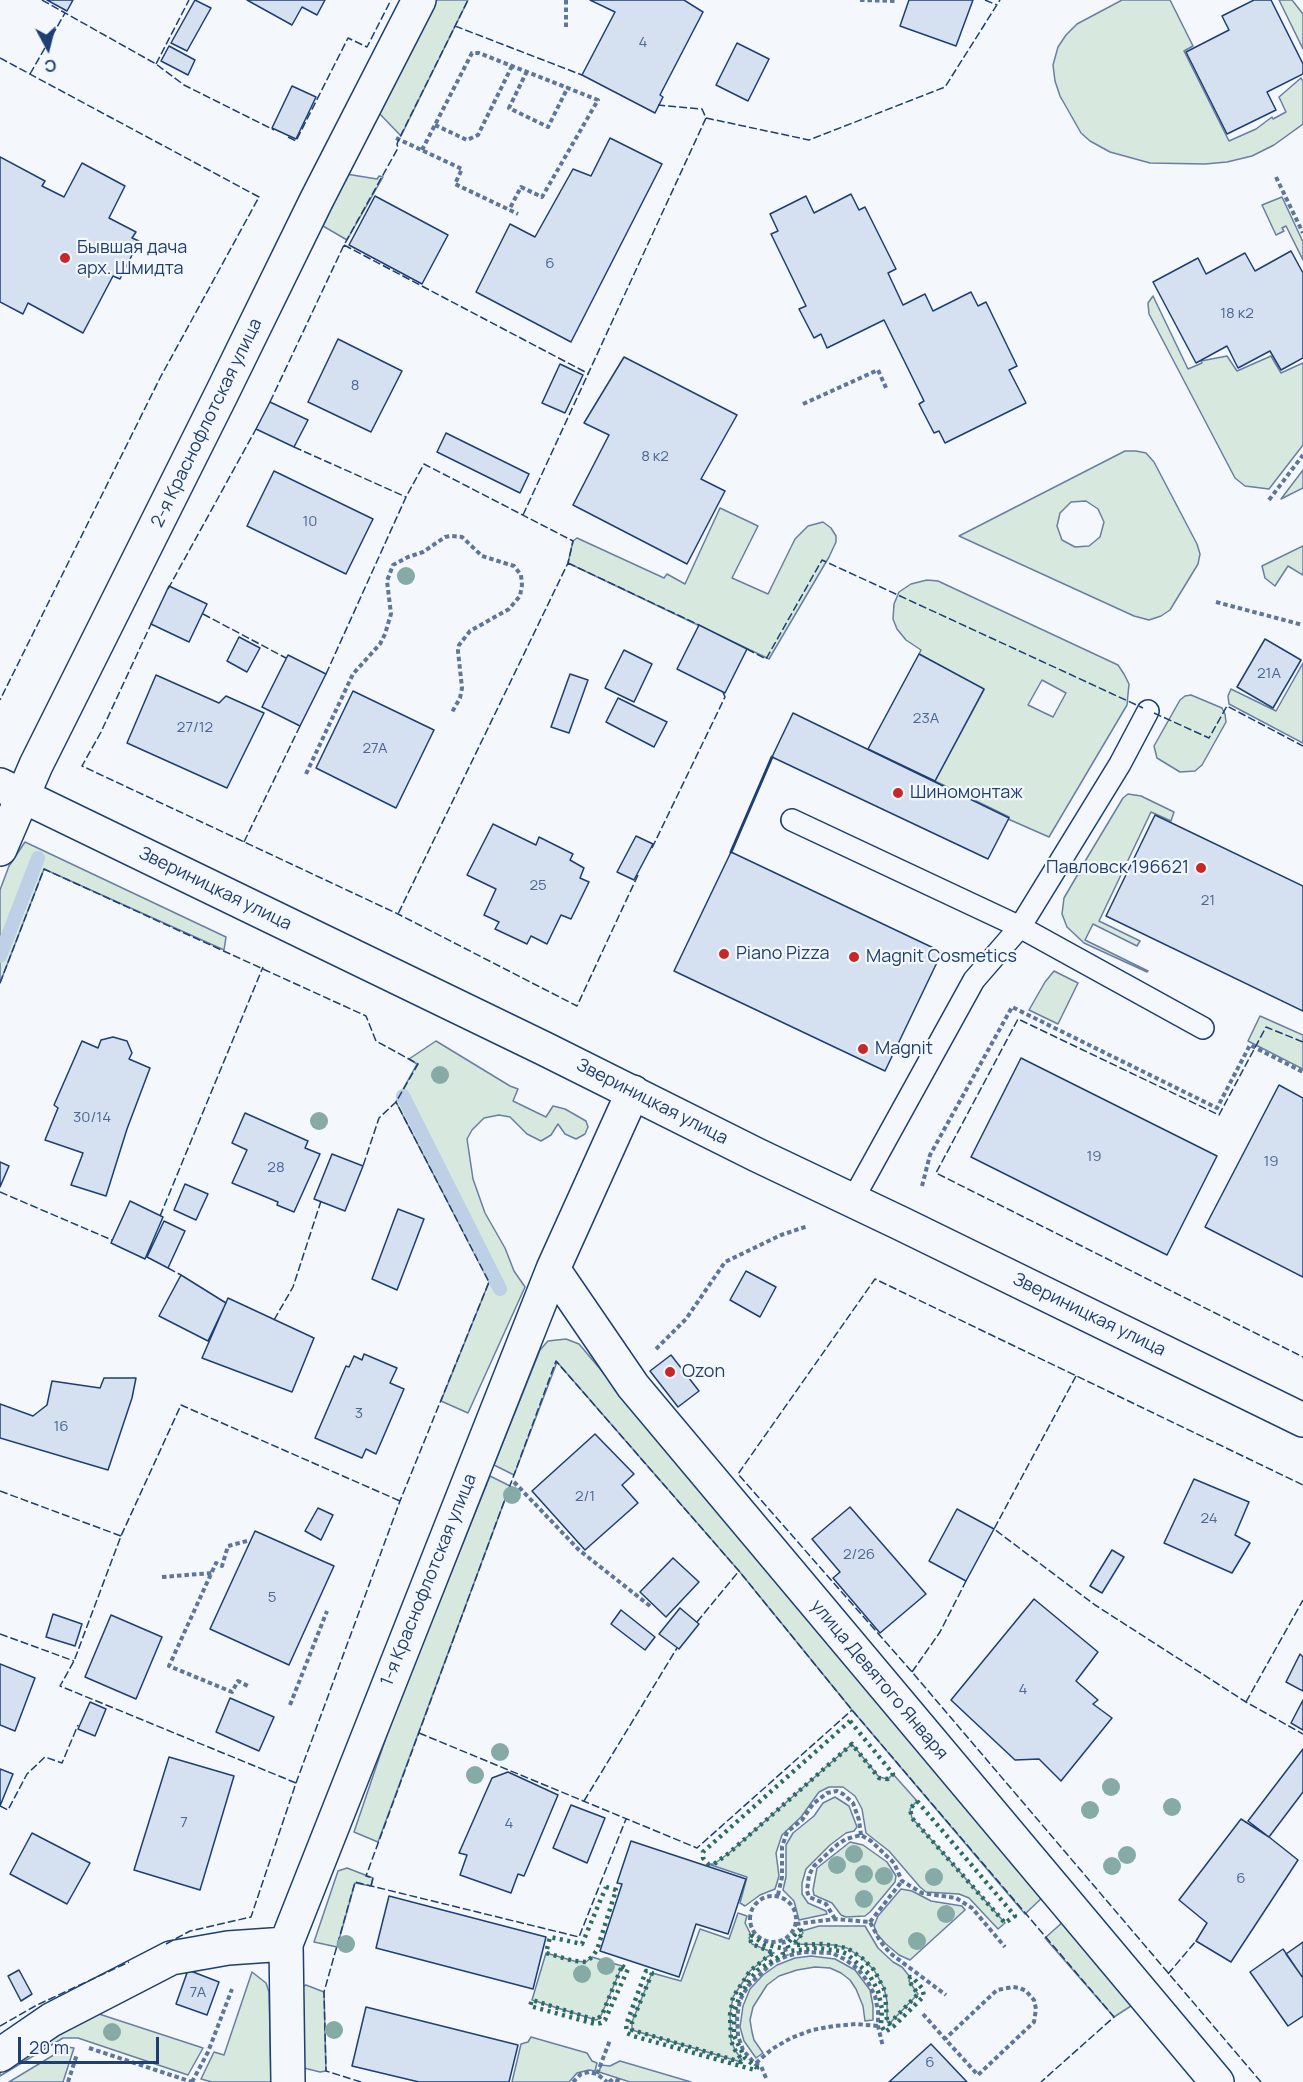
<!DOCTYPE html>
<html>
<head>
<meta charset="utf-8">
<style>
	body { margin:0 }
	#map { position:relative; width:1303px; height:2082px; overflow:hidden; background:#f4f7fb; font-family:Manrope,sans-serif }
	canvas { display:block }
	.north { position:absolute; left:18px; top:18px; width:60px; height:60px; -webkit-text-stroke:4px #f4f7fb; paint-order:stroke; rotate:173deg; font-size:16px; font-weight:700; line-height:24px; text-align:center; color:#1d3f73 }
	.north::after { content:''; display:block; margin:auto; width:21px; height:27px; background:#1d3f73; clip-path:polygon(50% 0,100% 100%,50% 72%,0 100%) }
	.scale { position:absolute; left:18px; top:2037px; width:141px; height:27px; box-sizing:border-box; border:3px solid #1d3f73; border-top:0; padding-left:8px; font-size:18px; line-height:21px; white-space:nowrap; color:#1d3f73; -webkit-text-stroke:4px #f4f7fb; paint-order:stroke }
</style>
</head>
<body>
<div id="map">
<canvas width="1303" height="2082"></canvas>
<div class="north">С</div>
<div class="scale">20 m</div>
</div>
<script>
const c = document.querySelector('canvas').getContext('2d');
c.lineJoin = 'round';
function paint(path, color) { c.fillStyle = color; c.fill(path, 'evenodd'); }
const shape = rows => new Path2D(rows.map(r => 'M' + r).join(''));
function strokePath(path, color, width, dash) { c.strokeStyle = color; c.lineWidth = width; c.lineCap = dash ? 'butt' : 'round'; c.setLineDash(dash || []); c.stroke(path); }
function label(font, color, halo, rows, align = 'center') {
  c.font = font + ' Manrope,sans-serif'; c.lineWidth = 4.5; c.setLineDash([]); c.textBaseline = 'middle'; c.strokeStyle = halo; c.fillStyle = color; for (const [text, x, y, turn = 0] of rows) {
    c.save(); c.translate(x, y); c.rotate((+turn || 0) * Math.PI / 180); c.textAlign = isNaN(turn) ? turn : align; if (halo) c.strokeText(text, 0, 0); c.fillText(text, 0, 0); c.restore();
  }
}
const green = shape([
	[435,0,468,0,401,136,377,111,435,0],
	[1122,0,1170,0,1193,46,1184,51,1229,141,1256,129,1272,117,1273,119,1286,112,1279,97,1301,78,1303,81,1303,124,1274,145,1252,156,1227,162,1205,164,1150,163,1110,152,1090,141,1081,133,1060,96,1055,81,1053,65,1058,47,1066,35,1077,24,1122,0],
	[1279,0,1292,0,1303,14,1303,49,1279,0],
	[346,174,377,179,379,176,383,177,347,240,323,226,346,174],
	[1282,197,1303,242,1303,260,1286,226,1282,228,1284,231,1276,235,1262,205,1282,197],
	[1153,296,1188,369,1202,363,1201,361,1227,356,1237,371,1271,356,1281,373,1303,363,1303,445,1269,489,1245,486,1235,478,1149,314,1148,303,1153,296],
	[1125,451,1136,451,1146,453,1154,462,1197,544,1200,554,1198,564,1170,610,1161,616,1149,620,1134,616,959,536,1125,451],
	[1086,501,1098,509,1104,522,1100,537,1089,546,1075,547,1062,540,1057,526,1060,513,1071,502,1086,501],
	[1303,470,1303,488,1281,499,1303,470],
	[720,508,758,526,732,578,768,594,795,539,808,526,823,522,831,528,836,536,836,542,829,557,769,659,568,563,573,541,577,538,664,578,667,574,685,584,720,508],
	[1303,546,1303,575,1288,566,1275,586,1265,578,1262,566,1303,546],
	[927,580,938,581,1118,665,1124,674,1129,684,1127,705,1049,837,1008,819,1009,817,935,781,984,690,919,654,921,650,906,640,897,629,893,619,894,604,899,592,911,584,927,580],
	[1042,680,1066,693,1053,717,1028,705,1042,680],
	[1303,663,1303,743,1229,704,1228,696,1231,689,1276,711,1303,663],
	[1191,695,1222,708,1225,714,1226,722,1202,765,1195,771,1180,772,1157,758,1154,746,1180,700,1185,696,1191,695],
	[1128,794,1141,796,1174,812,1171,821,1151,812,1099,921,1140,941,1137,946,1093,924,1085,940,1148,971,1147,972,1084,943,1067,927,1062,914,1064,898,1078,874,1080,875,1082,869,1081,868,1123,798,1128,794],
	[25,842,226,937,224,950,44,869,0,983,0,890,9,866,25,842],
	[1054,971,1078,983,1058,1024,1029,1010,1045,982,1054,971],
	[1260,1016,1303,1035,1303,1069,1248,1041,1260,1016],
	[436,1041,510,1086,518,1089,513,1101,546,1117,553,1106,565,1109,586,1121,588,1127,585,1134,576,1139,565,1134,558,1124,551,1135,541,1141,527,1134,510,1117,499,1115,484,1118,472,1130,467,1139,473,1179,485,1213,505,1248,514,1271,525,1287,468,1413,441,1401,489,1282,396,1102,417,1064,409,1059,436,1041],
	[566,1339,579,1344,1045,1895,1025,1914,852,1710,739,1571,557,1362,514,1475,494,1465,540,1350,548,1341,566,1339],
	[490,1476,510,1486,378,1842,354,1832,394,1714,490,1476],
	[852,1744,879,1777,888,1779,893,1774,917,1801,910,1809,912,1818,1005,1923,998,1929,969,1898,959,1894,926,1892,920,1887,889,1851,866,1833,862,1809,855,1796,843,1787,829,1787,819,1792,801,1817,782,1835,776,1853,779,1876,775,1889,760,1895,745,1906,740,1903,747,1877,708,1864,714,1864,729,1853,852,1744],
	[835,1797,849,1806,857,1827,854,1831,846,1833,830,1845,806,1869,802,1883,802,1894,808,1903,826,1911,827,1914,799,1920,794,1901,783,1890,786,1877,786,1845,793,1833,814,1816,823,1803,835,1797],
	[850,1842,863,1845,887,1862,896,1876,895,1882,870,1912,865,1916,846,1917,841,1915,832,1903,814,1895,813,1890,817,1868,850,1842],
	[347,1868,373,1878,371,1886,355,1883,337,1947,314,1942,338,1871,347,1868],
	[901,1889,912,1891,931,1901,962,1906,965,1910,910,1960,899,1955,886,1944,877,1934,874,1926,878,1916,901,1889],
	[738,1913,747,1916,745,1923,751,1935,749,1938,752,1944,774,1953,767,1957,750,1971,733,1997,730,2015,731,2040,735,2050,742,2060,741,2062,632,2030,632,2022,652,1973,681,1981,700,1929,729,1939,738,1913],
	[1065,1920,1134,2004,1114,2017,1045,1938,1065,1920],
	[819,1926,865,1926,878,1948,893,1962,902,1967,910,1977,909,1981,918,1994,889,2024,887,2021,887,2001,884,1988,874,1970,862,1958,847,1948,833,1945,794,1944,803,1933,802,1931,819,1926],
	[546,1953,574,1961,586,1962,592,1957,622,1966,600,2018,596,2020,532,2000,546,1953],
	[811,1956,835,1959,855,1970,870,1990,873,2006,873,2020,865,2021,863,2006,856,1989,850,1980,841,1973,830,1968,815,1967,797,1970,779,1976,767,1985,753,2007,750,2020,752,2032,754,2040,763,2053,756,2058,744,2041,740,2027,743,2006,750,1989,763,1975,777,1965,795,1958,811,1956],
	[252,1972,266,1983,269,1992,271,2082,212,2082,201,2079,214,2052,224,2055,252,1972],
	[306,1985,324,1992,326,2071,320,2072,304,2068,302,1987,306,1985],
	[96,2013,203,2048,188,2075,78,2038,63,2038,0,2076,0,2070,96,2013],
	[531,2037,587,2053,592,2061,597,2063,595,2071,589,2070,577,2073,569,2082,512,2082,521,2044,528,2042,531,2037],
	[67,2047,74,2048,63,2082,9,2082,67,2047],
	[620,2061,691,2082,630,2082,599,2072,601,2065,610,2066,620,2061]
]);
const stream = shape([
	[0,956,38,858],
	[403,1096,500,1289]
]);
const building = shape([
	[47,0,73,0,67,11,47,0],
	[195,0,211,8,187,51,171,43,195,0],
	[247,0,325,0,317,15,302,7,292,25,247,0],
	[590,0,684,0,703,12,660,95,663,97,655,113,582,75,615,12,590,0],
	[909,0,973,0,956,46,900,26,909,0],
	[1254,0,1271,0,1303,64,1303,74,1267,92,1276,110,1227,134,1186,52,1229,30,1222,16,1254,0],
	[737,43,769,59,748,101,716,85,737,43],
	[169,46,195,60,188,75,161,61,169,46],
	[292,86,316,97,296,139,272,128,292,86],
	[610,138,662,164,571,342,476,292,510,224,535,237,573,169,591,176,610,138],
	[0,157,45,181,42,186,64,197,82,163,125,186,109,218,136,232,132,238,139,241,120,279,113,276,83,333,28,303,23,314,0,302,0,157],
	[851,194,859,210,865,207,896,269,888,273,903,305,925,294,933,311,971,292,978,306,986,302,1017,366,1009,370,1026,403,945,443,939,431,934,433,919,404,924,401,884,320,827,348,821,334,814,338,799,309,806,306,771,234,778,231,770,214,806,196,814,213,851,194],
	[375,196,448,235,422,284,349,245,375,196],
	[1291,251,1303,273,1303,358,1281,370,1270,351,1238,368,1227,346,1196,363,1153,282,1198,258,1206,274,1245,253,1255,271,1291,251],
	[338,339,402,371,371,432,308,402,338,339],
	[624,357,737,415,701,479,725,491,687,564,573,505,609,435,584,423,624,357],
	[560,364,583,375,565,413,542,403,560,364],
	[270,402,308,420,294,447,256,429,270,402],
	[446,433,529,474,520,493,437,452,446,433],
	[274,471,373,519,346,574,247,526,274,471],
	[169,586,207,604,189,642,151,624,169,586],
	[699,625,747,649,725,693,677,669,699,625],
	[239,637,260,648,247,672,227,661,239,637],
	[1265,639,1301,660,1273,708,1237,687,1265,639],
	[624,650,652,664,634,702,605,688,624,650],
	[919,654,984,689,935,781,868,749,919,654],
	[288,655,326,674,300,726,262,707,288,655],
	[570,674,588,680,569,733,551,727,570,674],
	[156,675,219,703,226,696,264,713,227,788,127,743,156,675],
	[353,691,434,730,396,808,316,768,353,691],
	[618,698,667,722,654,747,606,722,618,698],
	[793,713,1009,818,988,859,772,757,793,713],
	[1155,815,1303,886,1303,1011,1106,916,1155,815],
	[493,824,536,845,539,837,573,854,570,860,584,868,580,878,589,882,571,919,561,915,547,944,531,936,527,944,495,929,499,922,484,915,496,889,467,875,493,824],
	[636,836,653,844,634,880,617,872,636,836],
	[731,852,942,952,885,1071,674,971,731,852],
	[113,1037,127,1041,132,1053,129,1059,150,1068,127,1129,106,1196,71,1185,83,1153,45,1140,58,1108,54,1105,82,1041,98,1048,101,1040,113,1037],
	[1021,1058,1217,1156,1167,1255,971,1157,1021,1058],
	[1279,1085,1303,1098,1303,1277,1205,1227,1279,1085],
	[245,1113,308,1141,305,1148,320,1154,294,1212,277,1205,278,1202,232,1183,247,1150,232,1143,245,1113],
	[332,1154,363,1166,345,1211,314,1199,332,1154],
	[0,1162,9,1166,0,1187,0,1162],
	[185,1184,208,1194,196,1220,174,1210,185,1184],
	[130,1201,163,1217,145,1259,111,1243,130,1201],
	[398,1209,424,1219,397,1290,372,1279,398,1209],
	[164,1221,185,1231,168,1268,147,1257,164,1221],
	[746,1271,776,1287,760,1317,730,1300,746,1271],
	[181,1275,226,1303,208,1341,159,1316,181,1275],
	[228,1298,314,1338,292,1392,202,1358,228,1298],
	[364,1354,397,1368,390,1383,404,1389,376,1454,366,1449,362,1458,315,1438,346,1366,349,1367,354,1356,362,1360,364,1354],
	[671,1355,699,1391,678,1407,650,1371,671,1355],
	[104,1378,136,1378,132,1398,108,1470,0,1438,0,1404,33,1416,47,1405,52,1381,100,1388,104,1378],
	[595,1434,634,1474,622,1485,638,1503,585,1550,532,1491,595,1434],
	[1194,1479,1249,1502,1235,1535,1250,1543,1232,1573,1164,1543,1194,1479],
	[850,1507,926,1594,880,1633,833,1578,840,1572,812,1539,850,1507],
	[318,1508,333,1515,321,1540,305,1531,318,1508],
	[957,1509,994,1529,966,1581,929,1561,957,1509],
	[255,1531,334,1566,289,1665,210,1629,255,1531],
	[1112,1550,1124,1557,1102,1593,1090,1586,1112,1550],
	[673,1558,699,1582,666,1617,640,1592,673,1558],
	[1034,1599,1098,1652,1076,1681,1098,1700,1093,1704,1112,1718,1061,1781,1039,1759,1015,1760,951,1700,1034,1599],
	[680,1608,699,1624,679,1649,659,1634,680,1608],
	[621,1610,655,1637,645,1650,611,1624,621,1610],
	[53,1614,82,1624,75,1646,46,1637,53,1614],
	[111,1615,162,1637,136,1699,85,1677,111,1615],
	[1300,1654,1303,1657,1303,1691,1286,1682,1300,1654],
	[0,1664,35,1678,15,1731,0,1725,0,1664],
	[230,1698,274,1717,259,1751,216,1732,230,1698],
	[1303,1700,1303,1730,1291,1723,1303,1700],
	[90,1702,106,1709,95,1736,78,1729,90,1702],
	[1303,1749,1303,1792,1269,1837,1248,1821,1303,1749],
	[169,1757,234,1776,200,1890,134,1870,169,1757],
	[0,1769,13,1774,0,1806,0,1769],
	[508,1772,558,1795,524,1876,518,1874,511,1893,460,1875,467,1855,459,1853,492,1778,508,1772],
	[571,1805,605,1818,587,1863,553,1848,571,1805],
	[1241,1819,1269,1837,1298,1860,1231,1962,1196,1941,1207,1923,1179,1900,1241,1819],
	[32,1833,90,1863,67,1904,10,1874,32,1833],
	[631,1841,746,1879,728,1934,696,1924,679,1977,600,1951,622,1884,617,1883,631,1841],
	[389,1896,546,1937,533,1989,376,1948,389,1896],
	[1303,1942,1303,1978,1286,1954,1303,1942],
	[1283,1949,1303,1978,1303,2016,1288,2026,1250,1972,1283,1949],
	[19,1970,32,1994,21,2001,8,1976,19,1970],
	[188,1970,219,1982,207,2015,176,2004,188,1970],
	[366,2007,518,2045,509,2082,419,2082,352,2066,366,2007],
	[931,2044,967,2082,889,2082,931,2044]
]);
const path = shape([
	[566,0,566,27],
	[860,0,896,1],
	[527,71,509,108,548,127,568,87],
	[435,125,467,140,478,135,512,66],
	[396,138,462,169,455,184,518,214],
	[422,150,472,53,479,53,598,100,542,197,521,187,509,210],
	[1276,177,1303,233],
	[803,404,878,370,887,390],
	[1269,500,1303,455],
	[1216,602,1303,625],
	[306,774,353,674,380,644,385,634,391,614,387,581,393,565,408,557,423,552,445,537,451,536,462,537,482,556,514,566,521,575,522,585,520,596,509,609,470,631,459,645,458,651,462,688,460,698,451,714],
	[922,1186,930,1155,1012,1007,1217,1108,1250,1045,1303,1072],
	[656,1349,686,1319,725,1262,781,1235,808,1226],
	[514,1482,579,1550,650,1606],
	[247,1541,228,1546,222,1566,216,1563,169,1666,232,1692,238,1681,250,1687],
	[162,1577,212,1573],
	[290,1705,327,1611],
	[778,1895,782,1877,782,1847,787,1832,802,1820,813,1804,827,1793,837,1791,843,1794,853,1803,859,1820,861,1835],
	'750 1919a23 23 0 1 1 46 0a23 23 0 1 1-46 0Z',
	[835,1919,826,1904,809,1897,807,1891,809,1875,814,1866,838,1844,846,1839,861,1835,871,1841,894,1863,902,1881,922,1893,956,1898,972,1908,1005,1947],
	[870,1922,902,1881],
	[796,1924,835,1919,870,1922,880,1941,890,1953,946,1995],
	[783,1940,787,1956],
	[923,2014,945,2039,978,2075,1034,2022,1036,2009,1034,2000,1026,1991,1020,1988,1013,1987,997,1990,945,2039],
	[89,2048,192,2082],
	[756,2063,772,2049,791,2038,812,2030,834,2026,856,2024,878,2026],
	[597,2074,610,2040],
	[766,2078,761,2066,755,2064,743,2050,738,2036,737,2017,740,2000,748,1986,772,1963,787,1956,803,1952,832,1953,846,1960,858,1969,868,1982,875,1996,878,2011,878,2026,883,2047],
	[68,2082,77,2054],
	[192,2082,208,2052,232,1989],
	[573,2082,581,2074,589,2072,597,2074,607,2082],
	[609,2082,613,2079,622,2082]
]);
const lane = shape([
	[792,820,1020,927,1203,1028],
	[852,1201,974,980,1020,927,1120,764,1148,711]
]);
const street = shape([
	[0,849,36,765,222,393,316,201,419,0],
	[553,1269,633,1386,1217,2082],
	[0,2055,51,2020,171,1958,228,1948,286,1944],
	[288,2082,286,1944,553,1269,633,1092]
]);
const secondary = shape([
	[0,785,545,1049,757,1155,902,1224,1303,1420]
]);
const hedge = shape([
	[850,1721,893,1774,888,1779,879,1778,852,1744,729,1853,714,1864,708,1864,703,1858,703,1852,850,1721],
	[917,1801,1015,1916,1005,1923,912,1818,910,1809,917,1801],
	[606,1887,616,1890,597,1950,592,1957,586,1962,574,1961,546,1953,550,1937,582,1944,606,1887],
	[800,1929,803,1933,796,1941,794,1944,796,1945,822,1944,847,1948,862,1958,874,1970,885,1991,887,2021,889,2024,918,1994,909,1981,910,1977,913,1978,922,1988,924,1996,894,2026,885,2032,881,2025,882,2009,878,1991,869,1974,847,1954,840,1951,818,1948,790,1951,787,1944,800,1929],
	[751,1935,764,1944,781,1948,783,1954,758,1970,750,1979,739,1998,734,2013,734,2036,745,2058,757,2068,755,2070,633,2036,627,2033,626,2025,646,1971,652,1973,632,2022,632,2030,741,2062,742,2060,735,2050,731,2041,730,2015,733,1997,750,1971,767,1957,774,1953,752,1944,749,1937,751,1935],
	[622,1966,628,1969,605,2020,601,2023,595,2024,530,2006,532,2000,596,2020,602,2015,622,1966]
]);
const fence = shape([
	[42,0,156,64,184,85,274,130],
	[985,0,997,5],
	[455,26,582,75],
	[0,58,259,197,160,378,0,700],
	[156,64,189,0],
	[30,74,65,13],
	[706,118,809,140,945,87,1000,0],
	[288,137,296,141,348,38,367,47,391,0],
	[344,245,589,374],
	[270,402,344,245,398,148,397,144,399,139,468,0],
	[294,447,406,497],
	[523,515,706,118,702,109,658,105],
	[568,563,699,625],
	[168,589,256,429],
	[203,614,286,658],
	[152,622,101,732,82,766,398,914,577,1006,638,875],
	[747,649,766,659,822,560,1143,708],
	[326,674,406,497,424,464,573,541,568,563,398,914],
	[1154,713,1209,738,1227,706,1303,746],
	[244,842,300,726],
	[652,848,725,697,723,692],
	[0,983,44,869,366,1016,376,1041,418,1064,396,1102,379,1118,363,1166],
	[1303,1042,1266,1027,1219,1115,1018,1019,936,1173,1303,1357],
	[0,1192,112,1240],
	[160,1216,263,967],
	[168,1268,181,1275],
	[274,1320,293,1287,321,1201],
	[1076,1376,994,1529,1095,1605,1246,1702,1303,1734],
	[0,1491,121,1536],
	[697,1622,739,1571],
	[0,1634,74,1661],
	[912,1672,940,1632,966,1581],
	[1246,1702,1303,1600],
	[419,1733,697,1848,852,1710],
	[296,1783,60,1686,74,1661,121,1536,181,1405,400,1501],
	[584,1801,677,1648],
	[0,1806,8,1810,27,1774,45,1757,62,1763,78,1725],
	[371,1886,373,1878,366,1876,556,1361,739,1571,852,1710,1114,2017,1041,2082],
	[166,1944,190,1931,251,1917,296,1783,400,1501,489,1282,396,1102],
	[1168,1974,1196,1941],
	[0,2026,37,2005,129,1962],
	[361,2082,326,2071,324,1992,355,1882,579,1937,626,1819],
	[1261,2082,912,1672,738,1474,875,1279,1303,1485]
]);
const wall = shape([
	[731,852,772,757]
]);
const trees = [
	[406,576],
	[440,1075],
	[319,1121],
	[512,1495],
	[500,1752],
	[475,1775],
	[1111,1787],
	[1172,1807],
	[1090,1810],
	[854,1854],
	[1127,1855],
	[837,1865],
	[1112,1866],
	[864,1874],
	[884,1876],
	[934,1877],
	[864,1899],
	[946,1914],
	[917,1941],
	[346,1944],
	[606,1966],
	[582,1974],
	[334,2030],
	[112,2032]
];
const markers = [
	[65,258,6,"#c62828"],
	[898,793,6,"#c62828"],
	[1201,868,6,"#c62828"],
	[724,954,6,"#c62828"],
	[854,957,6,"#c62828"],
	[863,1049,6,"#c62828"],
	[670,1372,6,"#c62828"]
];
const numberNames = [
	["4",643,43],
	["6",550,264],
	["18 к2",1237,314],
	["8",355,386],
	["8 к2",655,457],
	["10",310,522],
	["21А",1269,674],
	["23А",926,719],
	["27/12",195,728],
	["27А",375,749],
	["25",538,886],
	["21",1208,901],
	["30/14",92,1118],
	["19",1094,1157],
	["19",1271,1162],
	["28",276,1168],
	["3",359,1414],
	["16",61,1427],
	["2/1",585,1497],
	["24",1209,1519],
	["2/26",859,1555],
	["5",272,1598],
	["4",1023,1690],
	["7",184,1823],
	["4",509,1824],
	["6",1241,1879],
	["7А",198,1993],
	["6",930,2063]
];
const poiNames = [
	["Бывшая дача",77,248],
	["арх. Шмидта",77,269],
	["Шиномонтаж",910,793],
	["Павловск 196621",1189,868,"right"],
	["Piano Pizza",736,954],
	["Magnit Cosmetics",866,957],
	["Magnit",875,1049],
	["Ozon",682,1372]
];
const streetNames = [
	["2-я Краснофлотская улица",207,423,-64],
	["Звериницкая улица",215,889,26],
	["Звериницкая улица",652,1102,27],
	["Звериницкая улица",1089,1315,26],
	["1-я Краснофлотская улица",429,1580,-68],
	["улица Девятого Января",879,1680,50]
];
paint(green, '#d7e8df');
strokePath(green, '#687fa3', 1.5);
strokePath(stream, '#bed0e5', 14);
paint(building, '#d5e0f0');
strokePath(building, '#1d3f73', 1.5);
strokePath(lane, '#1d3f73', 24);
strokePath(street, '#1d3f73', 36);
strokePath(secondary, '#1d3f73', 36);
strokePath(path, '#5e769c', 4, [4.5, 3]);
strokePath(lane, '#f4f7fb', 21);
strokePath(street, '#f4f7fb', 33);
strokePath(secondary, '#f4f7fb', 33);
strokePath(hedge, '#2c6c60', 4.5, [3, 4.5]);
strokePath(fence, '#1d3f73', 1.5, [8, 3]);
strokePath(wall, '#1d3f73', 3);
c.fillStyle = '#86aba6';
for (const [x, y] of trees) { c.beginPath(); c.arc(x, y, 9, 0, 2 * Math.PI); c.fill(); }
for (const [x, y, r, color] of markers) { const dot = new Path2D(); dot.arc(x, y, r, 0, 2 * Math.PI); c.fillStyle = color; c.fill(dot); strokePath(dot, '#f4f7fb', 2); }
label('15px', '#4b6792', null, numberNames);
label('18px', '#1d3f73', '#f4f7fb', poiNames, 'left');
label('18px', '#1d3f73', '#f4f7fb', streetNames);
</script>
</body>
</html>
